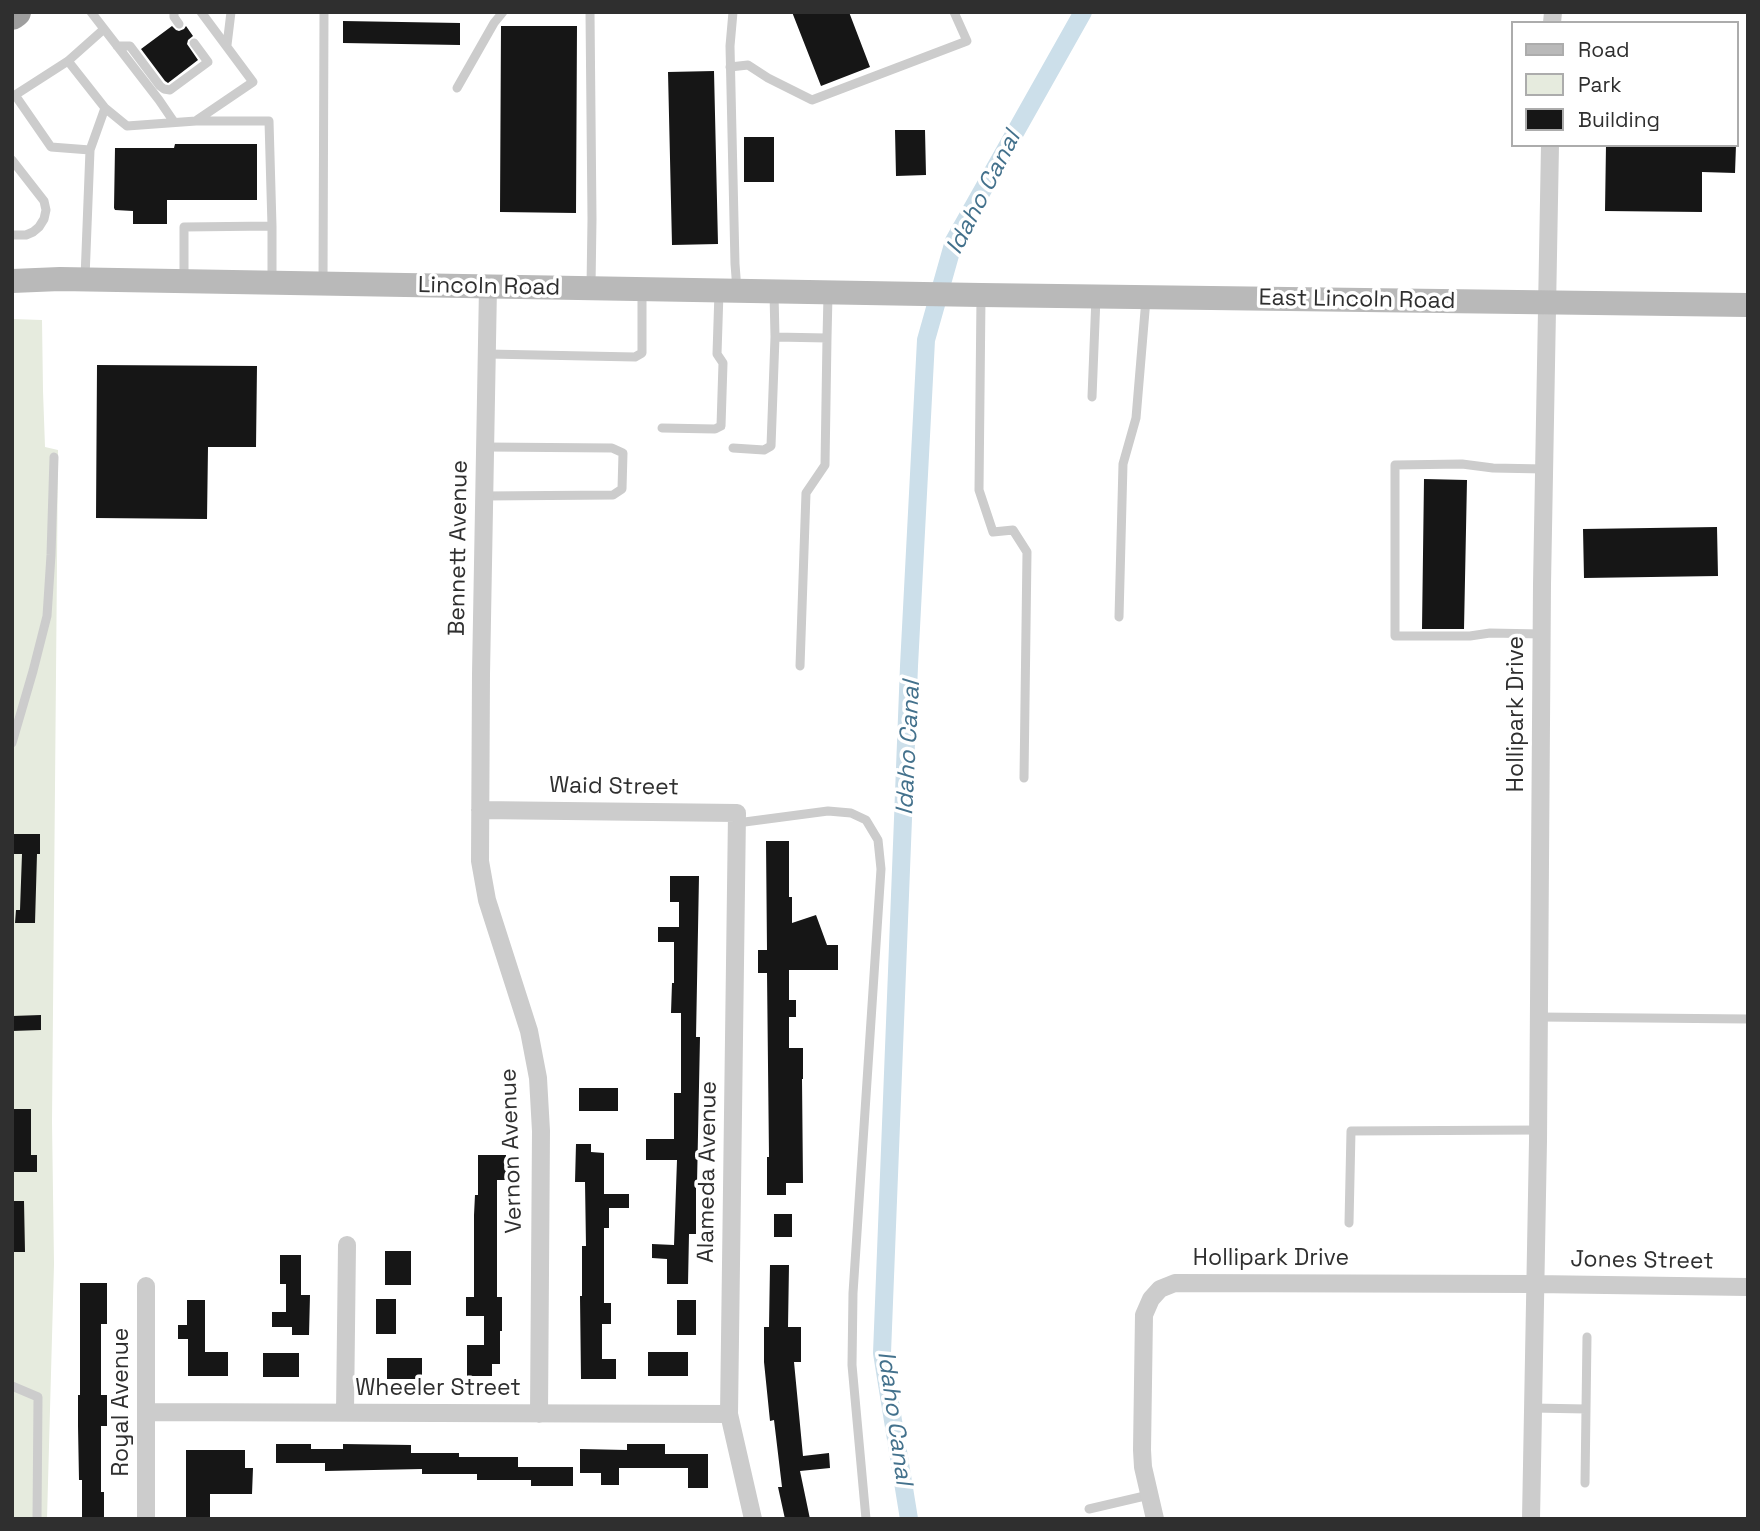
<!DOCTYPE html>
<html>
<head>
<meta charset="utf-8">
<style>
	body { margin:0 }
	#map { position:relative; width:1760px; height:1531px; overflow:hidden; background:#fff; font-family:"Space Grotesk",sans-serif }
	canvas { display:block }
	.frame { position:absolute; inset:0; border:14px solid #2f2f2f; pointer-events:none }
	.legend { position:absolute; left:1511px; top:21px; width:228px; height:126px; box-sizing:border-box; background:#fff; border:2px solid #acacac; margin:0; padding:9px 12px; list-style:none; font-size:21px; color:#2f2f2f }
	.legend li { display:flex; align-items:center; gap:14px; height:35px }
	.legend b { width:35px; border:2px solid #acacac }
</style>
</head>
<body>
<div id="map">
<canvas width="1760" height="1531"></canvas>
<div class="frame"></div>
<ul class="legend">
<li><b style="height:9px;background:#b9b9b9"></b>Road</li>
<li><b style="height:19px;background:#e6ebde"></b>Park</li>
<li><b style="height:19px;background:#161616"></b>Building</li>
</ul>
</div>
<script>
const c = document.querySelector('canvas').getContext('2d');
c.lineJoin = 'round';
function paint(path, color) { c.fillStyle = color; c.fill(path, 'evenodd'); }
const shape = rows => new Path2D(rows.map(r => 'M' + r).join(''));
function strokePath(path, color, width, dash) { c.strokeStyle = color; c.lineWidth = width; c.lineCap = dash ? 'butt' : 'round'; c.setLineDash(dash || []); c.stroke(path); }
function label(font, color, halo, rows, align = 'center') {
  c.font = font + ' "Space Grotesk",sans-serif'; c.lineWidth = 7; c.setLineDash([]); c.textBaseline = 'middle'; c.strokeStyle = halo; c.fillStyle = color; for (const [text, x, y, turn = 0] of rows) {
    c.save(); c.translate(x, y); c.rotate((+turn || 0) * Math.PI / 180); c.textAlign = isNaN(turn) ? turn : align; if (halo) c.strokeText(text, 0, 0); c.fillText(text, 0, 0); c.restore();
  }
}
const green = shape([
	[12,319,42,320,43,391,45,447,58,450,52,1122,54,1264,47,1519,12,1519]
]);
const canal = shape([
	[909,1519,882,1353,909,666,926,340,954,241,1083,12]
]);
const building = shape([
	[792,12,849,12,870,67,821,86],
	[343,21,460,23,460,45,343,43],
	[172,26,176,30,179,31,184,29,186,26,193,36,188,40,187,44,198,60,168,83,165,81,141,49],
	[501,26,577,26,576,213,500,212],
	[714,71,718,244,672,245,668,72],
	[895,130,925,130,926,175,896,176],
	[744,137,774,137,774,182,744,182],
	[175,144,257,144,257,200,167,200,167,224,133,224,133,211,115,210,114,208,115,148,174,148],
	[1606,145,1736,145,1735,173,1702,172,1702,212,1605,211],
	[97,365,257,366,256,447,208,447,207,519,96,518],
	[1424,479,1467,480,1464,629,1422,629],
	[1717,527,1718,576,1584,578,1583,529],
	[12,834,40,834,40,854,37,854,35,923,15,923,16,910,20,910,22,854,12,854],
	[766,841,789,841,789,897,792,897,792,923,816,915,827,945,838,945,838,970,789,970,789,1000,796,1000,796,1017,789,1017,789,1048,803,1048,803,1079,802,1079,803,1183,786,1183,786,1195,767,1195,767,1157,769,1157,767,973,758,973,758,950,767,950],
	[670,876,699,876,696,1037,700,1037,697,1184,696,1184,696,1234,689,1234,688,1284,667,1284,667,1259,652,1258,652,1244,674,1245,677,1160,646,1160,646,1139,674,1139,674,1093,681,1093,681,1013,671,1013,672,983,674,983,674,942,658,942,658,927,679,927,679,902,670,902],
	[41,1015,41,1030,12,1031,12,1016],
	[579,1088,618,1088,618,1111,579,1111],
	[12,1109,31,1109,31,1155,37,1155,37,1172,12,1172],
	[576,1144,591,1144,591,1152,604,1153,604,1194,629,1194,629,1208,609,1208,609,1228,604,1228,604,1303,611,1303,611,1324,602,1324,602,1359,616,1359,616,1379,581,1379,580,1296,582,1296,582,1246,586,1246,585,1182,575,1182],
	[478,1155,506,1155,506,1180,497,1180,497,1297,502,1297,502,1331,500,1331,500,1364,492,1364,492,1376,467,1376,467,1345,484,1345,484,1316,466,1316,466,1297,474,1297,474,1215,475,1195,478,1195],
	[12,1201,24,1201,25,1252,12,1252],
	[774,1214,792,1214,792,1237,774,1237],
	[385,1251,411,1251,411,1285,385,1285],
	[280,1255,301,1255,301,1295,310,1295,309,1335,292,1335,292,1327,272,1327,272,1312,286,1312,286,1284,280,1284],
	[770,1265,789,1265,788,1327,801,1327,801,1362,794,1362,803,1456,829,1453,830,1468,800,1471,810,1519,785,1519,778,1487,782,1487,774,1420,770,1421,764,1362,764,1327,769,1327],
	[80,1283,107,1283,107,1324,101,1324,101,1395,107,1395,107,1426,101,1426,101,1492,104,1492,104,1519,82,1519,82,1480,79,1480,78,1426,78,1395,80,1395],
	[376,1299,396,1299,396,1334,376,1334],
	[187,1300,205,1300,205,1352,228,1352,228,1376,188,1376,188,1339,178,1339,178,1325,187,1325],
	[677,1300,696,1300,696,1335,677,1335],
	[648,1352,688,1352,688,1376,648,1376],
	[263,1353,299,1353,299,1377,263,1377],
	[387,1358,422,1358,422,1379,387,1379],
	[276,1444,311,1444,311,1449,343,1449,343,1444,411,1445,411,1453,459,1453,459,1457,518,1457,518,1467,573,1467,573,1486,531,1486,531,1480,477,1480,477,1474,422,1474,422,1469,325,1471,325,1463,276,1463],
	[627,1444,665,1444,665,1454,708,1454,708,1488,688,1488,688,1468,619,1468,619,1485,601,1485,601,1473,580,1473,580,1449,627,1450],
	[186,1450,245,1450,245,1468,253,1468,252,1494,210,1494,210,1519,186,1519]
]);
const service = shape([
	[91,12,159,100,174,122],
	[174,12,174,17,179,24],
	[590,12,592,219,591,287],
	[733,12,730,46,735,264,737,290],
	[227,45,231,12],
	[117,46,130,46,160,86,164,89,170,90,208,62,194,43],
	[68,61,105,108,90,150,85,278],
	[730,67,748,65,768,78,812,100,967,41,954,12],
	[457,88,494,23,503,12],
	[15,95,51,147,90,150],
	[12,97,68,61,104,29],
	[105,108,127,126,196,121,269,121,272,226,184,227,184,280],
	[197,120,253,82,201,12],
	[12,160,44,201,46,210,44,219,39,227,33,232,26,235,12,235],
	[272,226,272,282],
	[323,283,324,12],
	[774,293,775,337,827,338,828,295],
	[981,297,979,490,993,532,1013,530,1027,552,1024,778],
	[488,354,635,357,642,353,642,291],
	[1092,397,1096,297],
	[662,428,715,429,721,426,723,363,717,354,719,292],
	[733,448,764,450,771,446,775,337],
	[485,496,613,495,622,489,623,453,612,448,486,447],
	[1119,617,1123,464,1136,418,1146,299],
	[1542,634,1490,633,1470,636,1395,636,1395,465,1462,464,1493,468,1544,469],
	[800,666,806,493,825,465,827,338],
	[12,743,33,671,47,616,51,555,54,457],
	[737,823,828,811,851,813,866,820,878,840,881,869,853,1293,852,1365,866,1519],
	[1539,1017,1748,1019],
	[1349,1223,1351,1131,1538,1130],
	[12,1386,38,1397,37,1519],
	[1533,1408,1586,1409,1587,1337],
	[1585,1483,1586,1409],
	[1089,1509,1149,1495]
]);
const minor = shape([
	[1552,23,1553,12],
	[488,287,481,674,480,861,487,900,529,1031,538,1078,541,1131,539,1414],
	[480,810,737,813,729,1414,753,1519],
	[146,1286,146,1519],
	[147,1412,729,1414],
	[345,1412,347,1245],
	[1155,1519,1143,1467,1142,1450,1144,1315,1151,1299,1160,1289,1175,1283,1535,1284,1748,1287],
	[1531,1519,1538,1141,1542,584,1550,145]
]);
const secondary = shape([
	[12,281,60,279,981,295,1748,305]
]);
const trunk = shape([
	[12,15,16,12]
]);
const streetNames = [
	["Lincoln Road",489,287,1],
	["East Lincoln Road",1357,300,1],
	["Bennett Avenue",459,548,-89],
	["Hollipark Drive",1517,714,-90],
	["Waid Street",614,787,1],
	["Vernon Avenue",512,1151,-92],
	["Alameda Avenue",708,1172,-89],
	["Hollipark Drive",1271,1259],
	["Jones Street",1642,1261,1],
	["Wheeler Street",438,1389],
	["Royal Avenue",122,1402,-90]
];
const waterNames = [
	["Idaho Canal",984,193,-63],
	["Idaho Canal",909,748,-87],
	["Idaho Canal",894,1418,82]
];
paint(green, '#e6ebde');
strokePath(canal, '#ccdfea', 18);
paint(building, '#161616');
strokePath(service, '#ccc', 9);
strokePath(minor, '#ccc', 18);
strokePath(secondary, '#b9b9b9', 24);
strokePath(trunk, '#9e9e9e', 30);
label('23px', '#2f2f2f', '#fff', streetNames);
label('italic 24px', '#43718c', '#fff', waterNames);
</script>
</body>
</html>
